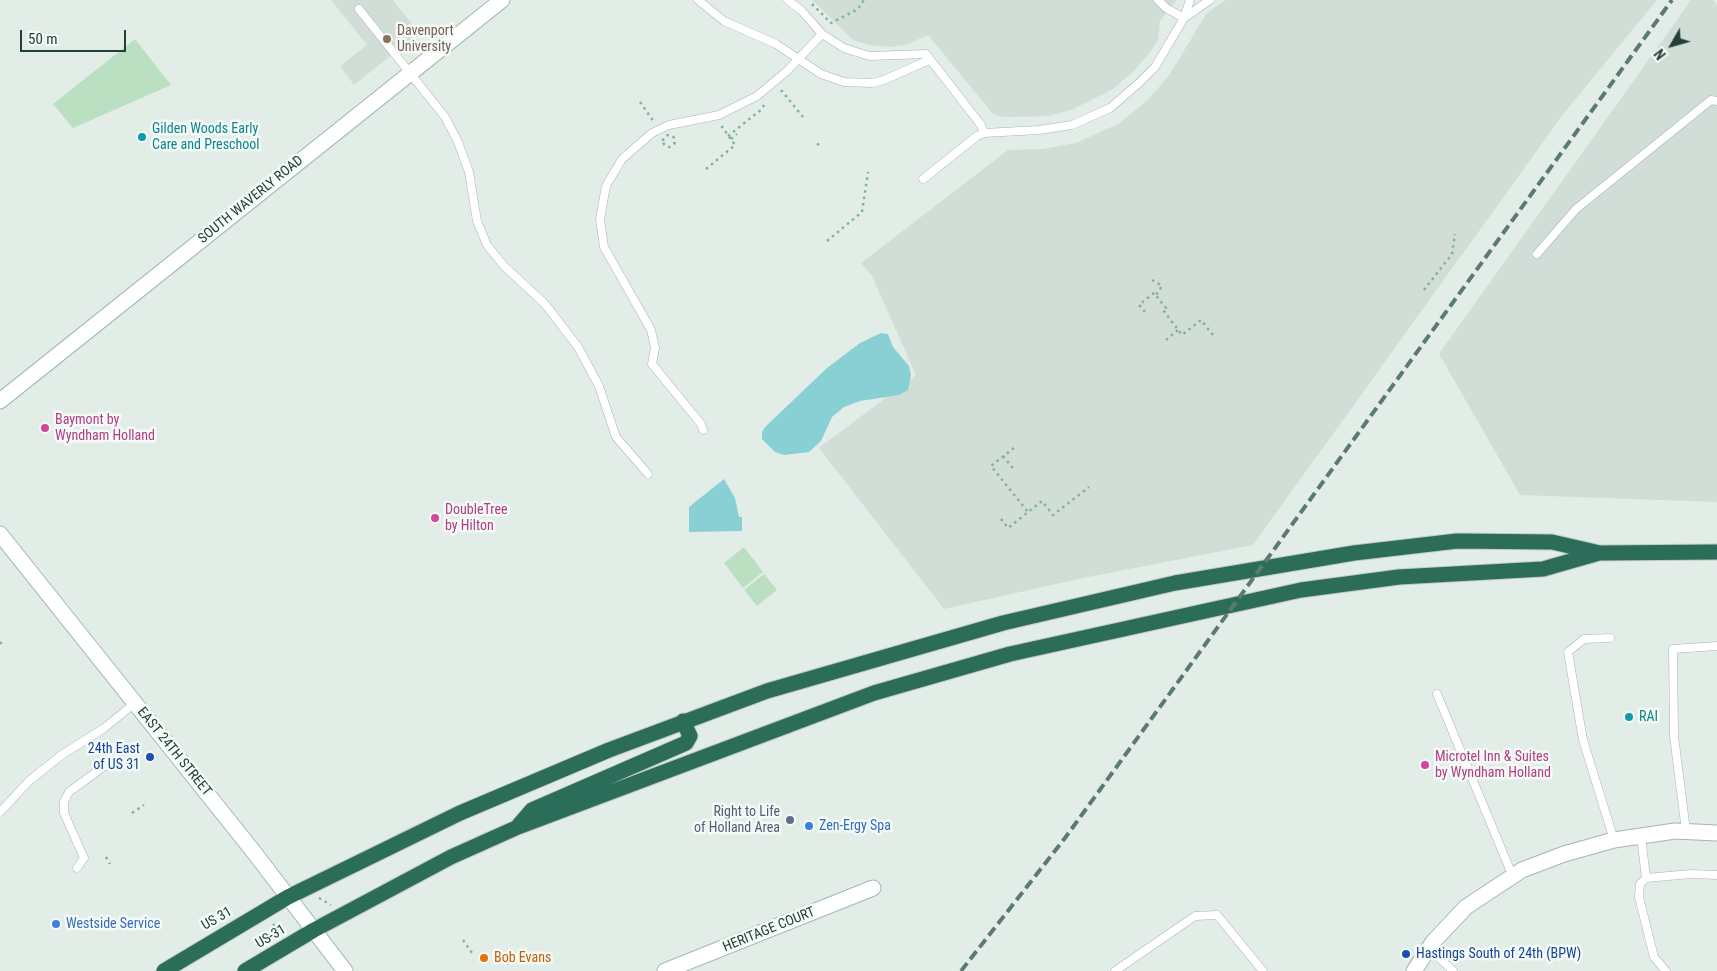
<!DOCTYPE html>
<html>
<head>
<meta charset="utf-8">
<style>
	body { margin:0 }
	#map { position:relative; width:1717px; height:971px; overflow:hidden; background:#e3ede8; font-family:"Roboto Condensed",sans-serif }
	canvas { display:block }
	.north { position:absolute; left:1647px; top:20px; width:50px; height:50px; -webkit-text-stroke:4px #f4faf6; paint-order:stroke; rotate:232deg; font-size:14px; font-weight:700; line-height:20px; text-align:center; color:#224035 }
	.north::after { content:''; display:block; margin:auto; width:18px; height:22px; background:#224035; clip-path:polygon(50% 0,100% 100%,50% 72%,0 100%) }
	.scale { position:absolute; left:20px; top:30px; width:106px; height:22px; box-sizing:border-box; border:2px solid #224035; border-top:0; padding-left:6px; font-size:15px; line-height:18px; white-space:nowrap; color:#224035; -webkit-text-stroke:4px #f4faf6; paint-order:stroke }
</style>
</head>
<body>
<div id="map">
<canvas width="1717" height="971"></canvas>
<div class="north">N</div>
<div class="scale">50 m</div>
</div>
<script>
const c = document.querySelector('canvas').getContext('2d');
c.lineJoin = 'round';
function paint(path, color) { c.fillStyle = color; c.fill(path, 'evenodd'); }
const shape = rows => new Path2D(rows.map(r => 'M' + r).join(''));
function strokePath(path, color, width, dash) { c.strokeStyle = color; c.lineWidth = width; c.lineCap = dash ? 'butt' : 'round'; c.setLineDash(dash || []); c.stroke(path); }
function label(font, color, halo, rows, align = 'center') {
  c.font = font + ' "Roboto Condensed",sans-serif'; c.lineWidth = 5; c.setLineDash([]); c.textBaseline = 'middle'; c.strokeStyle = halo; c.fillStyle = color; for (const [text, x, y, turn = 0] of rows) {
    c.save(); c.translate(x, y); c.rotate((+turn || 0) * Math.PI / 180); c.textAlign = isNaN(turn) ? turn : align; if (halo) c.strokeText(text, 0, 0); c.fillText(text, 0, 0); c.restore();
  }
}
const built = shape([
	[331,0,393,0,419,33,354,85,340,66,367,45],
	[812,0,1177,0,1160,21,1158,40,1151,51,1133,72,1113,89,1071,110,1048,116,1017,117,1002,117,993,114,928,35,905,45,889,47,869,45,853,40],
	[1225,0,1657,0,1564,113,1253,545,1083,578,944,609,819,448,916,375,872,276,861,263,1008,150,1043,149,1076,143,1118,124,1148,100,1170,74,1206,14],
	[1691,0,1713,0,1717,5,1717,502,1520,495,1439,354]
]);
const green = shape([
	[135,39,171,85,73,128,53,104],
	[744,547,763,572,743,588,724,563],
	[764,574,777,590,757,606,744,590]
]);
const water = shape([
	[881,333,888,334,893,347,909,366,911,375,908,390,899,395,860,401,844,407,832,417,821,441,809,452,784,455,775,452,762,439,762,432,765,427,827,368,860,343],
	[724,479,735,498,739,517,742,517,742,531,689,532,689,507]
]);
const path = shape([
	[812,4,831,23,858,9,864,0],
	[781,90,803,117],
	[640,102,654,122],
	'663 141a6 6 0 1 1 12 0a6 6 0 1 1-12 0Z',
	[728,136,762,109,764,105],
	[731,139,737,134],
	[817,145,822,141],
	[706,169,735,145,720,124],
	[827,241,862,212,868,172],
	[1152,280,1162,286,1156,295],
	[1424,290,1452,254,1455,234],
	[1145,312,1139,305,1154,293,1166,308,1163,310,1182,335,1201,320,1213,335],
	[1166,340,1178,330],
	[1014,448,991,466,1028,512],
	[1003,456,1013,468],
	[1001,519,1008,528,1042,501,1053,515,1089,487],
	[0,642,4,647],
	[132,813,144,805],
	[106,857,110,864],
	[319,898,331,905],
	[273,924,281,934],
	[463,940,472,953],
	[507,964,516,958]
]);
const lane = shape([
	[698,0,724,21,776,44,821,74,844,82,872,83,884,80,929,60],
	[788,0,802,11,822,34,844,48,869,56,926,54,981,125,984,133],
	[1158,0,1166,8,1184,18],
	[359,9,445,117,458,142,469,172,477,221,487,245,504,266,545,304,578,347,599,386,616,437,648,474],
	[1184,18,1210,0],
	[923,179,977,136,984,133,1039,130,1072,125,1110,108,1139,83,1155,67,1184,18,1190,0],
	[1537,254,1576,209,1711,100,1717,101],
	[703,430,701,424,652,364,655,348,651,330,604,247,600,219,606,186,622,159,652,133,669,125,719,115,757,96,787,71,822,34],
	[1610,638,1584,639,1568,652,1583,740,1614,840],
	[1437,694,1513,877],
	[0,812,29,781,63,754,103,729,135,703],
	[1686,831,1674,736,1673,649,1717,646],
	[1641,836,1646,878,1640,884,1639,897,1654,957,1666,971],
	[77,868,84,858,64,813,64,802,69,792,110,762],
	[1646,878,1691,874,1717,875],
	[1429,948,1453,971],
	[1115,971,1195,916,1217,915,1263,971]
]);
const street = shape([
	[665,971,873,888],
	[1414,971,1433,942,1466,907,1522,870,1564,854,1614,840,1675,831,1717,833]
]);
const secondary = shape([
	[0,401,502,0],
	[0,534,253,851,345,971]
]);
const highway = shape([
	[519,825,532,810,686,743,690,736,683,721],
	[164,971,288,897,460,813,609,750,767,691,1003,623,1175,583,1354,553,1457,541,1552,542,1600,553,1717,552],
	[245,971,314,930,451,857,518,827,874,693,1010,654,1301,590,1399,577,1543,569,1599,553]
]);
const rail = shape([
	[961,971,1065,838,1672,0]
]);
const markers = [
	[387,39,5,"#8d6e63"],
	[142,137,5,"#0f9aa8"],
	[45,428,5,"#d1479c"],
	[435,518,5,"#d1479c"],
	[1629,717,5,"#0f9aa8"],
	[150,757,5,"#1a4fb4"],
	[1425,765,5,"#d1479c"],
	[790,820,5,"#5c6f8a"],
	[809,826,5,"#3f7fe0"],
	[56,924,5,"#3f7fe0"],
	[1406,954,5,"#1a4fb4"],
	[484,958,5,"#e8710a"]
];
const educationNames = [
	["Davenport",397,31],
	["University",397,47]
];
const cultureNames = [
	["Gilden Woods Early",152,129],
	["Care and Preschool",152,145],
	["RAI",1639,717]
];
const streetNames = [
	["SOUTH WAVERLY ROAD",251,200,-39],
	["EAST 24TH STREET",174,752,51],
	["US 31",217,919,-30],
	["HERITAGE COURT",769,930,-22],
	["US-31",271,937,-31]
];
const hotelNames = [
	["Baymont by",55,420],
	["Wyndham Holland",55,436],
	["DoubleTree",445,510],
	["by Hilton",445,526],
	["Microtel Inn & Suites",1435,757],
	["by Wyndham Holland",1435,773]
];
const transitNames = [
	["24th East",140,749],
	["of US 31",140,765],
	["Hastings South of 24th (BPW)",1416,954,"left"]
];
const serviceNames = [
	["Right to Life",780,812],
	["of Holland Area",780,828]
];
const shopNames = [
	["Zen-Ergy Spa",819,826],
	["Westside Service",66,924]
];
const foodNames = [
	["Bob Evans",494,958]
];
paint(built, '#d1ddd7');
paint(green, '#bbdfc1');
paint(water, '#89d0d5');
strokePath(lane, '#a5b6af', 9);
strokePath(street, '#a5b6af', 17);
strokePath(secondary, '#a1baaf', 17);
strokePath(highway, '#c1cac6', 17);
strokePath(path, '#82b29f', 2.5, [2.5, 4]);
strokePath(lane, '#fff', 8);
strokePath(street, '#fff', 15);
strokePath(secondary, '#fff', 15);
strokePath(highway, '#2c6d5a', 15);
strokePath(rail, '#5c7b70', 4, [10, 5]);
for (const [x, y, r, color] of markers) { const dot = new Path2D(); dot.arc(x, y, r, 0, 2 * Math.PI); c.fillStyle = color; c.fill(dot); strokePath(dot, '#f4faf6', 2); }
label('14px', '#785e54', '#f4faf6', educationNames, 'left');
label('14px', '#0d838f', '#f4faf6', cultureNames, 'left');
label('14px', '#224035', '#f4faf6', streetNames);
label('14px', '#b23c85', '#f4faf6', hotelNames, 'left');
label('14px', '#164399', '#f4faf6', transitNames, 'right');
label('14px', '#4e5e75', '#f4faf6', serviceNames, 'right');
label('14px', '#366cbe', '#f4faf6', shopNames, 'left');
label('14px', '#c56008', '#f4faf6', foodNames, 'left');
</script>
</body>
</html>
